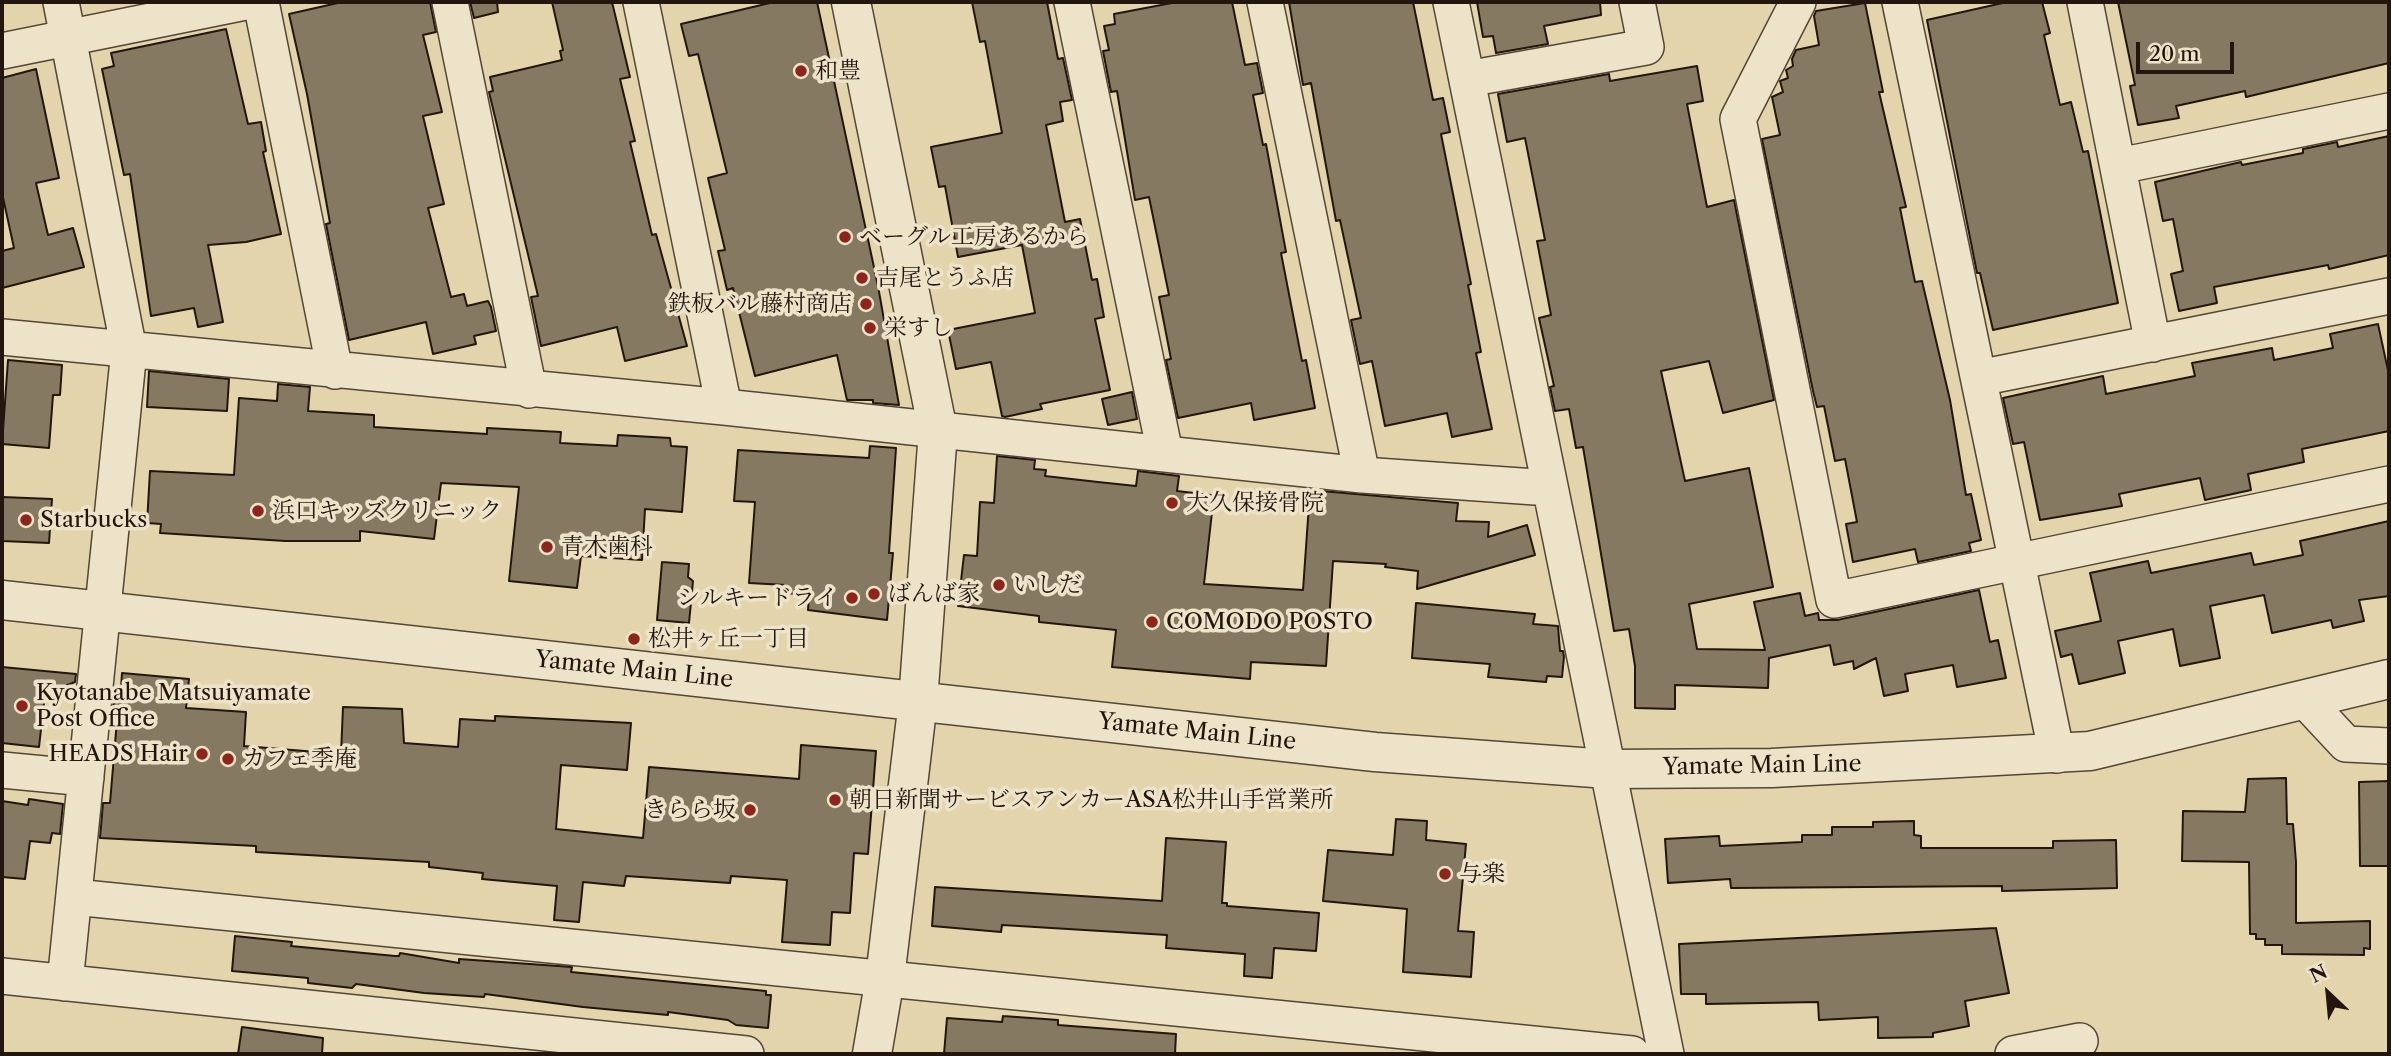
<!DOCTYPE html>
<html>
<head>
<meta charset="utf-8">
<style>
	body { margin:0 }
	#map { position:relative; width:2391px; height:1056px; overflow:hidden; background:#e3d4ac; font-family:"Libre Caslon Text",serif }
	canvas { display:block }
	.frame { position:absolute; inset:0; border:4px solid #22160f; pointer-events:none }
	.north { position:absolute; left:2293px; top:958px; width:70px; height:70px; -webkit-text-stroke:5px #ede3c9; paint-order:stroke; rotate:334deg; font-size:19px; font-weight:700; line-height:28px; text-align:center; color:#22160f }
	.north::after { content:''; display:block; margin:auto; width:24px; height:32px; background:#22160f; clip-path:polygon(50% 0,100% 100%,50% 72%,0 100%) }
	.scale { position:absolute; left:2136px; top:42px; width:98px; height:32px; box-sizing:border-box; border:4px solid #22160f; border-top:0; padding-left:9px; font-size:21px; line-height:24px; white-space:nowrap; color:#22160f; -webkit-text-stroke:5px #ede3c9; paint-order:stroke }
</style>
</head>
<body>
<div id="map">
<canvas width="2391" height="1056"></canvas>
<div class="frame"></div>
<div class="north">N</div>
<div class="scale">20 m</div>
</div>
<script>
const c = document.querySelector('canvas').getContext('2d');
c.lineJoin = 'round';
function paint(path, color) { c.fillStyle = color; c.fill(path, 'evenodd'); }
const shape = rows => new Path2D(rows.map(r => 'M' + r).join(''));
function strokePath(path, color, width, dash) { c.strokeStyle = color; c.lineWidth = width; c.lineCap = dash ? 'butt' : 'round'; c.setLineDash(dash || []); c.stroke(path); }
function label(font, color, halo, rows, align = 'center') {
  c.font = font + ' "Libre Caslon Text","Noto Serif JP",serif'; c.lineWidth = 7; c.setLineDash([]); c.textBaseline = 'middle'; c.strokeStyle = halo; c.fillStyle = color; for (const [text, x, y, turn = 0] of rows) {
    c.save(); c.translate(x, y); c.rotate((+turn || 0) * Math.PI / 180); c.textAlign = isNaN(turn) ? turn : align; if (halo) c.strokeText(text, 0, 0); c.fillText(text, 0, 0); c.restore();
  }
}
const building = shape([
	[342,2,430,2,436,32,423,35,442,112,423,116,444,204,428,208,451,297,464,294,467,306,488,301,491,307,496,331,474,336,476,344,433,354,426,322,349,340,326,224,330,223,307,94,289,14,342,2],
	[470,2,497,2,498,12,474,18,470,2],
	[552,2,612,2,630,77,620,79,635,141,630,142,652,235,656,234,687,346,625,361,617,327,541,346,531,297,538,296,489,92,493,91,490,77,562,60,560,51,563,50,552,2],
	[774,2,817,2,878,286,899,405,873,403,873,400,847,400,837,355,755,376,733,288,727,290,718,251,725,250,708,178,727,173,698,54,689,56,681,24,774,2],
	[972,2,1047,2,1058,59,1063,58,1072,100,1060,102,1063,121,1046,125,1065,222,1080,219,1092,280,1097,279,1104,317,1095,319,1110,390,1040,404,1042,409,1005,417,1002,416,991,362,956,369,948,330,1035,313,1022,245,958,257,945,186,939,187,931,147,1002,133,985,41,980,42,972,2],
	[1177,2,1232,2,1245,65,1257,63,1263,93,1253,95,1263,145,1266,144,1286,252,1281,253,1302,361,1306,360,1315,408,1254,420,1251,403,1178,418,1166,360,1171,359,1159,297,1169,295,1149,197,1135,200,1117,91,1111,92,1103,51,1109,50,1104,26,1115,24,1114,14,1177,2],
	[1289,2,1413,2,1433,100,1443,98,1450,132,1441,134,1471,284,1468,285,1481,352,1476,353,1492,429,1452,437,1447,413,1385,426,1372,361,1360,364,1351,320,1361,318,1340,220,1336,221,1311,83,1303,85,1289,2],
	[1477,2,1600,2,1601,15,1544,26,1548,44,1496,53,1493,36,1483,37,1477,2],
	[2007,2,2042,2,2050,33,2044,35,2060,105,2071,102,2083,152,2088,151,2118,303,1993,330,1980,273,1977,273,1927,20,2007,2],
	[2118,2,2389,2,2389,63,2246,97,2245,91,2176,106,2179,118,2138,125,2130,86,2135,85,2118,2],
	[1865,3,1883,92,1879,92,1906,207,1900,208,1915,282,1922,281,1950,400,1966,495,1971,494,1981,540,1969,543,1971,551,1918,562,1915,549,1853,562,1846,524,1857,522,1845,459,1835,461,1824,406,1817,407,1813,391,1762,139,1780,135,1772,97,1783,92,1780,81,1788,78,1786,70,1793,66,1792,59,1796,50,1819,45,1814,16,1816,11,1865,3],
	[226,29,248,124,261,122,266,151,263,152,281,234,246,242,208,245,223,322,198,327,194,308,151,316,130,174,124,175,102,69,114,66,111,53,226,29],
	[1697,66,1703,101,1687,104,1707,207,1734,200,1774,400,1723,413,1709,361,1661,371,1685,481,1749,468,1773,587,1689,604,1697,649,1765,650,1754,602,1800,593,1805,616,1818,613,1819,620,1837,620,1979,590,1990,642,1998,640,2006,678,1957,687,1953,665,1905,674,1908,691,1884,696,1876,658,1854,669,1853,661,1834,665,1830,645,1769,658,1768,688,1675,685,1675,709,1635,708,1635,666,1629,629,1614,631,1583,447,1576,448,1569,409,1555,411,1550,387,1554,386,1539,318,1551,315,1537,241,1545,240,1525,138,1507,142,1498,94,1609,74,1610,81,1697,66],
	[36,69,59,178,36,183,48,235,73,228,84,267,2,288,2,251,14,248,2,193,2,78,36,69],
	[2389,136,2389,255,2329,269,2328,265,2214,287,2217,303,2179,311,2171,274,2183,271,2173,219,2163,221,2155,182,2241,162,2242,165,2303,153,2303,149,2337,142,2338,147,2389,136],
	[2378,324,2389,375,2389,431,2302,449,2304,462,2248,474,2251,490,2205,500,2200,478,2119,494,2122,506,2040,520,2024,442,2013,444,2003,398,2103,376,2106,394,2195,376,2192,363,2219,358,2272,348,2274,360,2333,348,2330,334,2378,324],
	[8,360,62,365,60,395,53,395,49,448,2,444,8,360],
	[149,371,229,379,227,411,147,407,149,371],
	[278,384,310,387,308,411,374,415,374,427,487,434,487,428,561,432,560,443,617,446,618,435,670,438,671,446,687,447,682,512,645,509,642,560,581,556,577,588,509,581,519,487,441,483,434,539,360,531,360,541,285,541,160,533,161,524,147,523,150,471,234,475,239,398,277,401,278,384],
	[1132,392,1137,419,1108,425,1102,399,1132,392],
	[870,446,896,448,889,553,893,553,887,620,808,610,809,595,786,593,786,585,749,583,755,502,734,501,738,450,869,458,870,446],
	[997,456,1035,460,1034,469,1046,470,1045,476,1098,482,1136,486,1138,471,1179,476,1177,491,1211,495,1209,512,1212,512,1204,584,1303,590,1310,490,1458,503,1456,521,1489,522,1488,537,1527,525,1535,555,1417,589,1418,571,1385,567,1386,564,1333,561,1326,666,1251,662,1250,679,1112,667,1116,630,1039,622,1039,616,958,606,964,555,977,556,980,502,994,503,997,456],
	[2,497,52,499,49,543,2,541,2,497],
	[2389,521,2389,596,2359,600,2364,621,2333,628,2331,620,2272,633,2264,595,2210,606,2220,658,2180,666,2173,629,2118,641,2125,673,2079,684,2072,654,2061,657,2055,631,2101,621,2090,573,2148,561,2151,573,2251,553,2254,565,2303,555,2300,541,2389,521],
	[662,562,689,564,688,577,693,581,689,623,657,620,662,562],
	[1416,603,1535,614,1533,624,1558,626,1560,651,1563,651,1564,657,1562,677,1547,676,1546,682,1488,677,1490,664,1412,658,1416,603],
	[2,667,76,674,75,682,45,694,39,747,2,743,2,667],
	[122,673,189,679,186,708,246,712,244,746,341,754,343,707,402,709,404,743,458,747,460,719,495,721,495,716,631,723,627,770,561,765,556,829,643,838,649,767,799,779,801,745,876,751,868,854,854,853,850,913,832,912,830,945,782,942,787,880,731,876,730,883,626,876,624,886,583,882,579,922,554,920,557,886,482,879,483,873,429,867,429,862,256,852,256,846,100,838,103,803,110,803,117,720,112,720,115,688,121,688,122,673],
	[2286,778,2287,824,2293,824,2296,862,2296,923,2370,921,2370,949,2364,948,2364,955,2282,954,2282,945,2265,945,2265,939,2256,939,2256,934,2250,934,2249,862,2182,861,2183,811,2245,812,2248,779,2286,778],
	[2389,781,2389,866,2360,866,2359,782,2389,781],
	[29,799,63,804,60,834,52,833,50,843,30,841,25,879,2,877,2,801,28,805,29,799],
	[1396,819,1427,821,1426,840,1466,844,1458,931,1474,932,1471,977,1403,972,1407,909,1323,901,1328,850,1393,855,1396,819],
	[1914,821,1914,835,1921,836,1921,848,2053,848,2053,841,2116,840,2117,888,2002,891,2002,886,1731,888,1730,879,1668,883,1665,839,1719,836,1720,846,1802,842,1802,835,1832,835,1832,827,1873,827,1873,822,1914,821],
	[1166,838,1226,842,1222,903,1227,903,1227,906,1319,913,1316,951,1274,948,1272,978,1244,976,1245,954,1166,948,1167,935,1002,925,1001,932,932,926,935,887,1162,901,1166,838],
	[1996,928,2009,993,1965,1001,1969,1026,1933,1033,1933,1037,1878,1038,1878,1017,1819,1020,1818,1002,1706,1004,1706,994,1681,994,1679,944,1996,928],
	[235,936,292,942,291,946,395,956,399,956,400,953,459,963,459,959,572,967,571,972,766,991,766,995,771,995,768,1028,736,1025,728,1020,668,1012,668,1015,583,1007,485,994,484,997,424,993,356,984,352,988,308,983,308,978,232,971,235,936],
	[1003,1016,1058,1020,1058,1025,1176,1034,1175,1054,944,1054,947,1018,1002,1022,1003,1016],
	[242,1027,323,1038,322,1054,238,1054,242,1027]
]);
const minor = shape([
	[61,2,129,350,65,983],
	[261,2,335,371],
	[450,2,529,390],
	[641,2,724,407],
	[1072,2,1165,453],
	[1265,2,1362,475],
	[1451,2,1666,1054],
	[1798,2,1738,119,1834,600,2389,484],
	[1900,2,2057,755],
	[2085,2,2153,344],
	[2,51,245,2],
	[1467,79,1646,47,1637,2],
	[2119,166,2389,111],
	[2,337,724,407,1362,475,1550,488],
	[1979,378,2389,296],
	[2304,699,2346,744,2389,746],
	[2,770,86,778],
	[74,897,1632,1054],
	[2,976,746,1054],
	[2013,1054,2080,1041]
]);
const tertiary = shape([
	[851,2,938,431,918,701,885,978,872,1054],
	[2,600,1375,752,1608,769,1772,768,2090,751,2389,679]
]);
const markers = [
	[801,71,7,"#8f2418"],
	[845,237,7,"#8f2418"],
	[862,278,7,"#8f2418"],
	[866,304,7,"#8f2418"],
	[870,328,7,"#8f2418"],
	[1172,503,7,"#8f2418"],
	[258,511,7,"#8f2418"],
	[26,520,7,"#8f2418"],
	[547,547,7,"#8f2418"],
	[999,585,7,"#8f2418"],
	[874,594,7,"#8f2418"],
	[852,598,7,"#8f2418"],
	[1152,622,7,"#8f2418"],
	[634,639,7,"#8f2418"],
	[22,706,7,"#8f2418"],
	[202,754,7,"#8f2418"],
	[228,759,7,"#8f2418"],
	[835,800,7,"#8f2418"],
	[750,810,7,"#8f2418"],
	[1445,874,7,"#8f2418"]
];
const poiNames = [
	["和豊",815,71],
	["ベーグル工房あるから",859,237],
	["吉尾とうふ店",876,278],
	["鉄板バル藤村商店",852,304,"right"],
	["栄すし",884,328],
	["大久保接骨院",1186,503],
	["浜口キッズクリニック",272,511],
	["Starbucks",40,520],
	["青木歯科",561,547],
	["いしだ",1013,585],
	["ばんば家",888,594],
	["シルキードライ",838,598,"right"],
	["COMODO POSTO",1166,622],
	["松井ヶ丘一丁目",648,639],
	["Kyotanabe Matsuiyamate",36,693],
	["Post Office",36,719],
	["HEADS Hair",188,754,"right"],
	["カフェ季庵",242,759],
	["朝日新聞サービスアンカーASA松井山手営業所",849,800],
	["きらら坂",736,810,"right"],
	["与楽",1459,874]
];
const streetNames = [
	["Yamate Main Line",634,670,6],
	["Yamate Main Line",1197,732,6],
	["Yamate Main Line",1762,766,-1]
];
paint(building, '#867961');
strokePath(building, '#22160f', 2);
strokePath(minor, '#524636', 38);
strokePath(tertiary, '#524636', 41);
strokePath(minor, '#ede3c9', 35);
strokePath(tertiary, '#ede3c9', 38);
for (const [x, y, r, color] of markers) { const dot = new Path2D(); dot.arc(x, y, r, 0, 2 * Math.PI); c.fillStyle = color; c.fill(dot); strokePath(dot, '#ede3c9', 2.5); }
label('23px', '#22160f', '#ede3c9', poiNames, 'left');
label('23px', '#22160f', '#ede3c9', streetNames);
</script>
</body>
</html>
